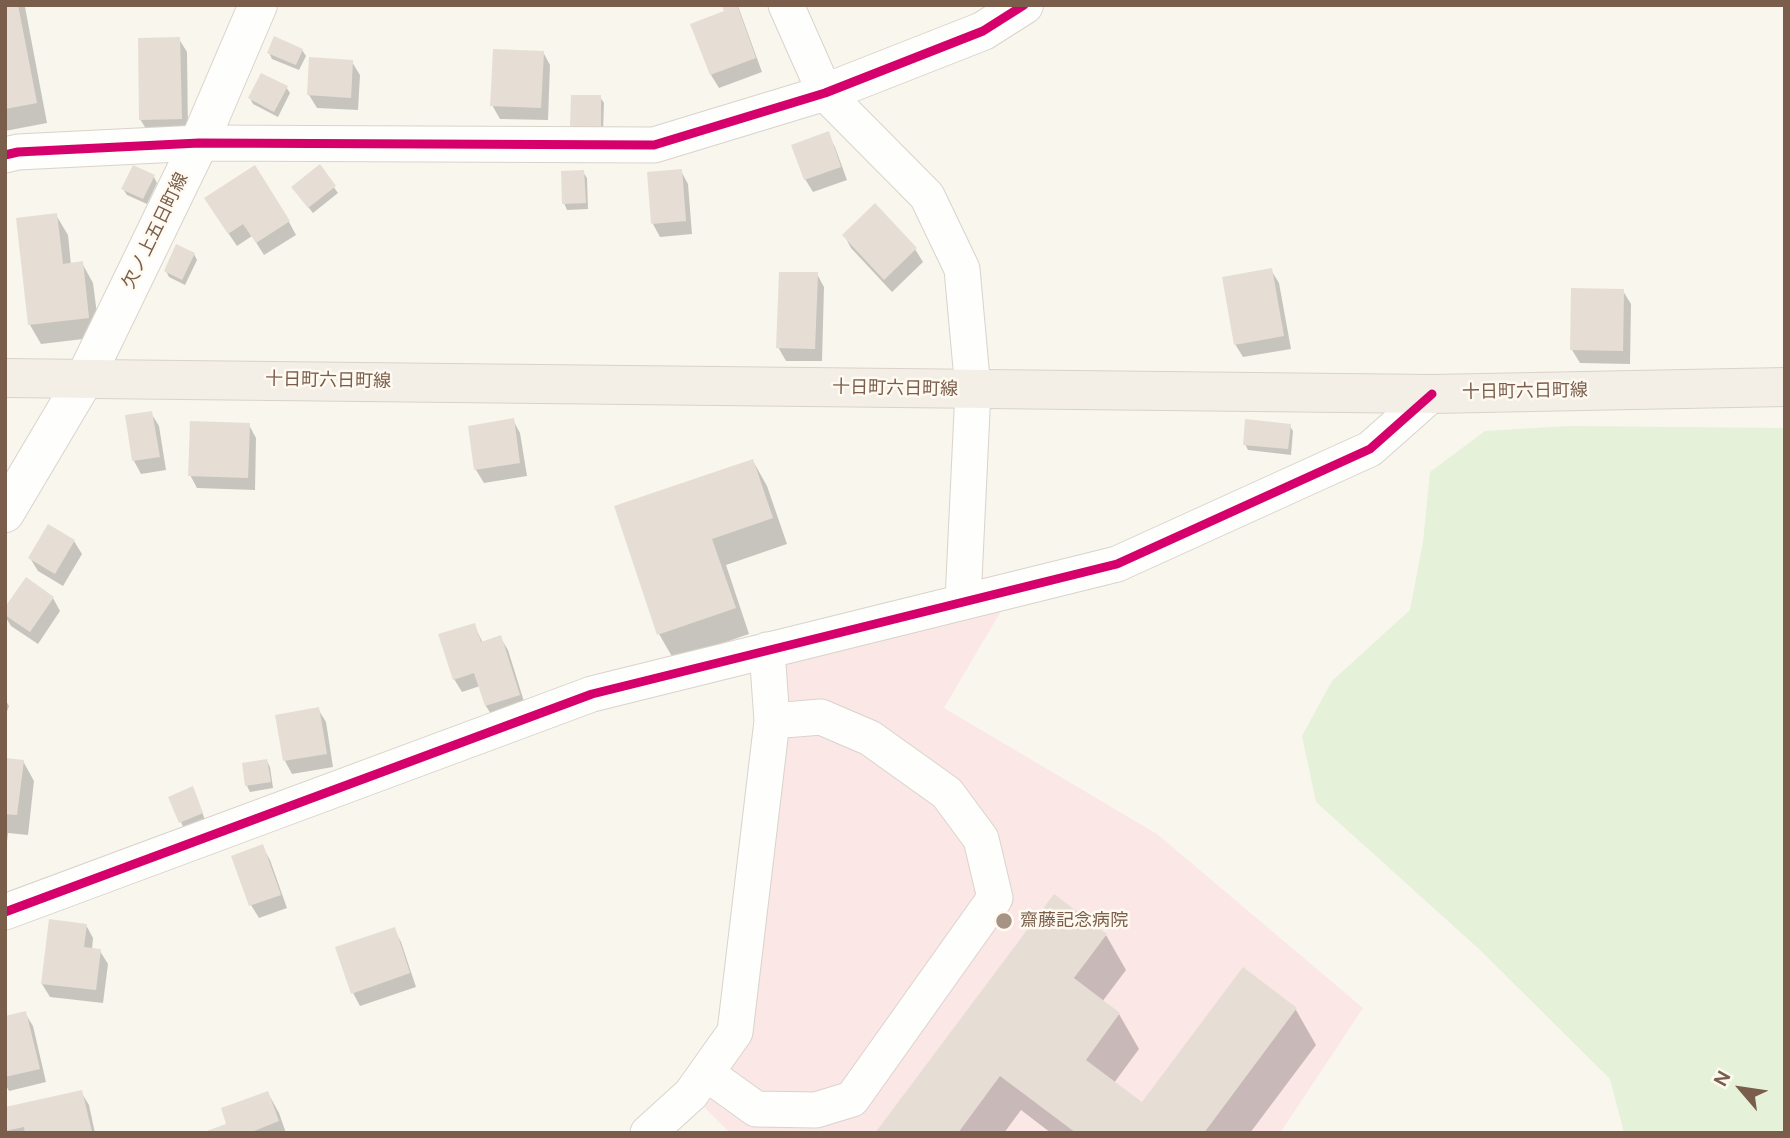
<!DOCTYPE html>
<html>
<head>
<meta charset="utf-8">
<style>
	body { margin:0 }
	#map { position:relative; width:1790px; height:1138px; overflow:hidden; background:#f9f6ee; font-family:"DM Sans",sans-serif }
	canvas { display:block }
	.frame { position:absolute; inset:0; border:7px solid #7a5e4b; pointer-events:none }
	.north { position:absolute; left:1706px; top:1054px; width:70px; height:70px; -webkit-text-stroke:5px #fffaf1; paint-order:stroke; rotate:299deg; font-size:19px; font-weight:700; line-height:28px; text-align:center; color:#7a5e4b }
	.north::after { content:''; display:block; margin:auto; width:24px; height:32px; background:#7a5e4b; clip-path:polygon(50% 0,100% 100%,50% 72%,0 100%) }
</style>
</head>
<body>
<div id="map">
<canvas width="1790" height="1138"></canvas>
<div class="frame"></div>
<div class="north">N</div>
</div>
<script>
const c = document.querySelector('canvas').getContext('2d');
c.lineJoin = 'round';
function paint(path, color) { c.fillStyle = color; c.fill(path, 'evenodd'); }
const shape = rows => new Path2D(rows.map(r => 'M' + r).join(''));
function strokePath(path, color, width, dash) { c.strokeStyle = color; c.lineWidth = width; c.lineCap = dash ? 'butt' : 'round'; c.setLineDash(dash || []); c.stroke(path); }
function label(font, color, halo, rows, align = 'center') {
  c.font = font + ' "DM Sans","Noto Sans JP",sans-serif'; c.lineWidth = 5; c.setLineDash([]); c.textBaseline = 'middle'; c.strokeStyle = halo; c.fillStyle = color; for (const [text, x, y, turn = 0] of rows) {
    c.save(); c.translate(x, y); c.rotate((+turn || 0) * Math.PI / 180); c.textAlign = isNaN(turn) ? turn : align; if (halo) c.strokeText(text, 0, 0); c.fillText(text, 0, 0); c.restore();
  }
}
const medical = shape([
	[1014,589,944,708,1157,834,1363,1008,1280,1133,730,1133,691,1094,735,1032,767,650]
]);
const green = shape([
	[1569,426,1785,428,1785,1133,1624,1133,1610,1079,1479,949,1316,802,1302,736,1332,681,1410,610,1423,542,1430,472,1485,431]
]);
const shadow = shape([
	[5,5,24,5,25,7,47,123,5,131],
	[724,5,741,5,738,6,762,72,719,88,711,75,693,25,726,12],
	[179,39,187,52,188,132,148,132,140,119],
	[302,50,306,56,299,70,272,59,269,53],
	[543,52,550,65,548,120,500,119,492,105],
	[352,62,360,75,358,110,317,108,309,95],
	[286,87,290,93,278,117,253,104,250,98],
	[600,97,604,103,603,132,576,132,572,126],
	[828,134,835,147,847,180,813,192,805,179],
	[319,167,338,193,313,213,297,193],
	[681,171,688,184,692,234,660,237,653,224],
	[583,172,587,178,588,209,567,210,564,203],
	[154,177,157,183,147,204,127,195,123,189],
	[214,212,289,222,296,235,264,255,252,236,237,246],
	[56,215,68,235,71,265,82,263,93,283,100,337,41,344,30,325],
	[844,235,915,249,923,262,892,292,851,248],
	[194,254,197,260,185,285,169,277,166,271],
	[1271,270,1279,283,1291,349,1243,357,1235,344],
	[817,274,824,287,822,361,786,361,778,347],
	[1623,291,1631,304,1630,364,1580,363,1572,350],
	[151,413,159,426,166,470,141,474,134,461],
	[513,420,520,433,527,476,484,483,476,470,470,427],
	[249,425,256,438,255,490,197,488,190,475],
	[1289,425,1293,431,1291,455,1248,450,1245,444],
	[753,461,767,486,787,544,726,565,749,634,674,660,659,634],
	[74,541,82,554,63,586,38,571,30,558],
	[53,598,60,611,38,644,11,626,5,616,5,610],
	[474,625,483,643,500,637,508,650,526,708,494,719,486,706,480,686,462,692,454,679],
	[5,699,9,706,5,717],
	[318,709,326,722,333,767,292,774,285,761],
	[5,759,23,761,34,781,28,835,8,833,5,859],
	[267,761,270,767,273,788,250,792,247,786],
	[196,795,205,820,184,829,171,798],
	[262,846,270,860,287,908,259,918,251,905,233,857],
	[86,925,93,938,92,950,100,951,108,964,103,1003,50,997,42,984],
	[394,929,401,942,416,987,360,1006,353,993],
	[1106,935,1126,970,1102,1002,1119,1014,1139,1049,1114,1083,1142,1104,1243,970,1296,1010,1316,1045,1250,1133,1051,1133,1021,1110,1004,1133,878,1133],
	[25,1013,33,1026,46,1082,9,1091,5,1084,5,1018],
	[81,1092,89,1105,95,1133,5,1133,5,1109],
	[268,1093,279,1113,286,1133,206,1133,228,1125]
]);
const building = shape([
	[5,5,18,5,37,103,5,109],
	[722,5,737,5,756,58,710,75,690,24,724,11],
	[274,36,303,49,296,65,267,53],
	[180,37,182,119,139,120,138,38],
	[493,49,544,51,541,108,490,106],
	[309,57,353,60,351,98,307,95],
	[261,73,288,86,274,112,248,98],
	[571,95,601,95,601,127,570,126],
	[829,131,841,167,804,180,791,145],
	[320,164,336,186,308,208,291,187],
	[133,165,155,175,143,199,121,189],
	[255,165,290,221,256,243,243,224,228,234,204,198],
	[682,169,686,221,651,224,647,172],
	[584,170,586,203,562,204,561,171],
	[875,203,917,248,884,280,842,235],
	[57,213,63,264,83,261,89,318,28,325,16,218],
	[176,244,195,253,182,280,164,271],
	[1272,268,1284,336,1234,345,1222,277],
	[779,272,818,272,815,349,776,348],
	[1571,288,1624,289,1623,351,1570,350],
	[152,411,160,457,132,461,125,415],
	[514,418,520,463,474,470,468,426],
	[1245,419,1291,424,1288,449,1243,445],
	[190,421,250,423,248,478,188,476],
	[753,459,773,518,712,539,736,608,657,635,614,506],
	[48,524,75,540,55,574,28,558],
	[26,577,54,597,30,632,5,615,5,607],
	[475,623,481,642,501,635,520,695,485,706,474,673,453,680,438,634],
	[319,707,327,754,283,761,275,715],
	[5,758,24,760,17,815,5,814],
	[267,759,271,782,245,786,242,763],
	[193,786,203,813,179,823,168,797],
	[263,844,281,895,249,906,231,856],
	[1054,894,1107,934,1074,978,1120,1013,1086,1060,1142,1102,1243,967,1297,1008,1204,1133,1076,1133,1000,1076,958,1133,875,1133],
	[49,919,87,924,84,947,101,949,96,990,41,984],
	[395,927,410,973,351,994,335,947],
	[26,1011,40,1069,5,1077,5,1016],
	[82,1090,92,1132,25,1133,24,1127,5,1131,5,1107],
	[268,1091,279,1121,249,1133,201,1133,226,1124,221,1108]
]);
const street = shape([
	[786,5,825,93,927,196,962,269,973,390,963,601],
	[5,155,18,152,199,143,654,145,825,93],
	[5,912,592,694,1117,564,1370,449,1432,394],
	[706,1073,756,1109,816,1110,852,1099,995,898,981,839,947,793,870,738,821,717,772,721],
	[648,1133,691,1094,735,1032,772,721,767,650]
]);
const secondary = shape([
	[825,93,983,31,1024,5],
	[5,513,85,378,199,143,258,5]
]);
const primary = shape([
	[5,378,1432,394,1785,387]
]);
const cycleway = shape([
	[5,155,18,152,199,143,654,145,825,93,983,31,1024,5],
	[5,912,592,694,1117,564,1370,449,1432,394]
]);
const markers = [
	[1004,921,9,"#a69384"]
];
const streetNames = [
	["欠ノ上五日町線",156,231,-64],
	["十日町六日町線",328,381,1],
	["十日町六日町線",895,389,1],
	["十日町六日町線",1525,392,-1]
];
const poiNames = [
	["齋藤記念病院",1020,921]
];
paint(medical, '#fbe8e6');
paint(green, '#e5f1d9');
paint(shadow, '#0003');
paint(building, '#e6ded5');
strokePath(street, '#d9d3cc', 37);
strokePath(secondary, '#dad3cc', 40);
strokePath(primary, '#dad2ca', 40);
strokePath(street, '#fefefc', 35);
strokePath(secondary, '#fefefc', 38);
strokePath(primary, '#f4efe6', 38);
strokePath(cycleway, '#d6006c', 9);
for (const [x, y, r, color] of markers) { const dot = new Path2D(); dot.arc(x, y, r, 0, 2 * Math.PI); c.fillStyle = color; c.fill(dot); strokePath(dot, '#fffaf1', 2.5); }
label('18px', '#7a5e4b', '#fffaf1', streetNames);
label('18px', '#7a5e4b', '#fffaf1', poiNames, 'left');
</script>
</body>
</html>
